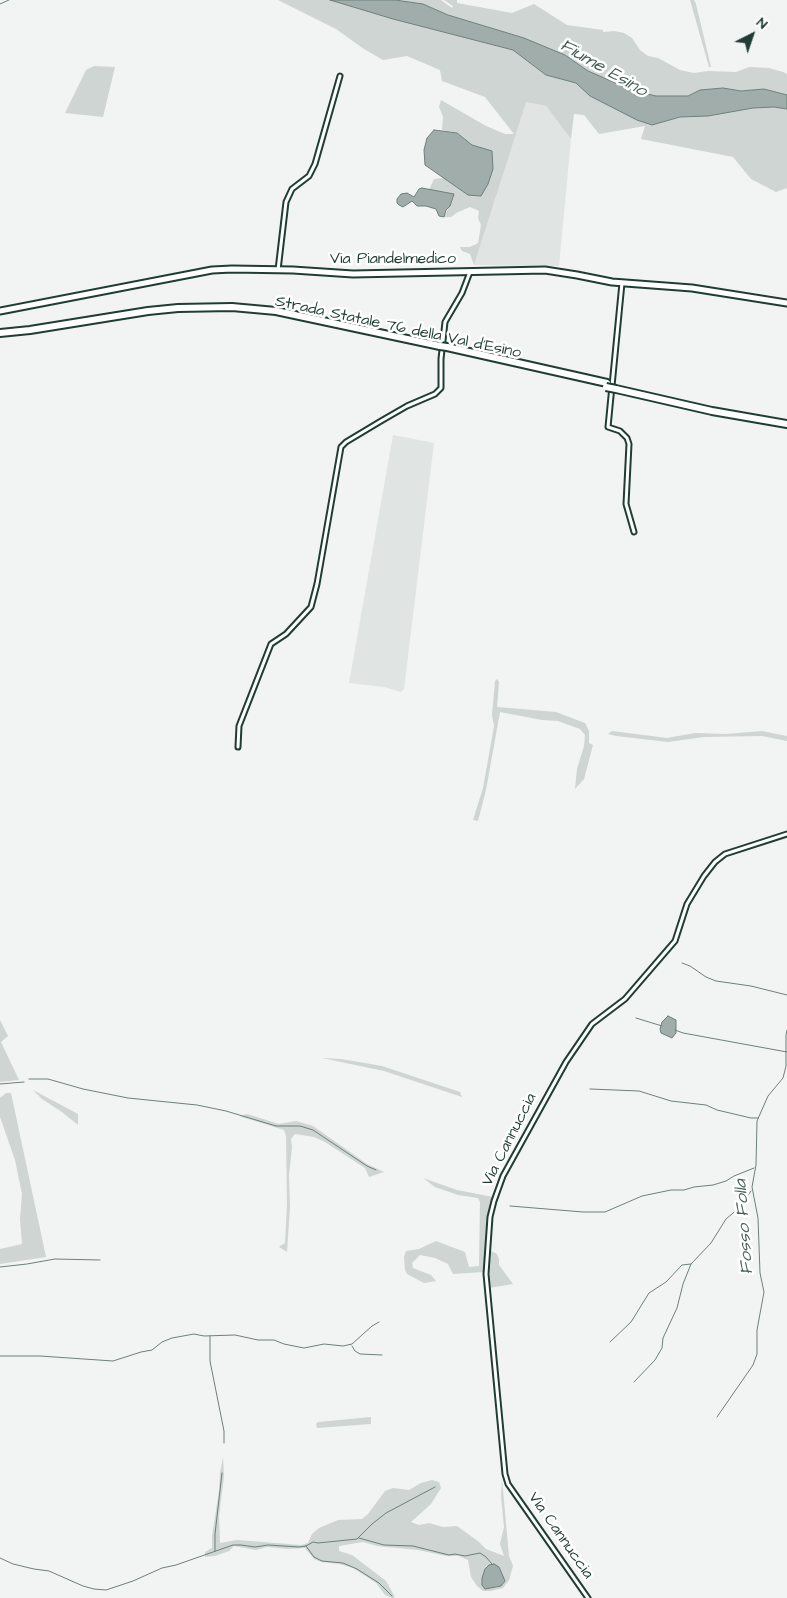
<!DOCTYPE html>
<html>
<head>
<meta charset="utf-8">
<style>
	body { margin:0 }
	#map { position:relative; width:787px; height:1598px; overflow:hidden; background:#f2f3f3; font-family:"Architects Daughter",sans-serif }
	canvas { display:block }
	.north { position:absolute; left:727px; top:10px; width:50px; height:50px; -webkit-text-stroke:4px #fff; paint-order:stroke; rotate:41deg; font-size:14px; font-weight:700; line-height:20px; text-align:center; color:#1f3d34 }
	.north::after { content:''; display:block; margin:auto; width:18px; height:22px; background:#1f3d34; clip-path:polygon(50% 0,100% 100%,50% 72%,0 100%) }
</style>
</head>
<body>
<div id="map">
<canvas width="787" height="1598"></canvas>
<div class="north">N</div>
</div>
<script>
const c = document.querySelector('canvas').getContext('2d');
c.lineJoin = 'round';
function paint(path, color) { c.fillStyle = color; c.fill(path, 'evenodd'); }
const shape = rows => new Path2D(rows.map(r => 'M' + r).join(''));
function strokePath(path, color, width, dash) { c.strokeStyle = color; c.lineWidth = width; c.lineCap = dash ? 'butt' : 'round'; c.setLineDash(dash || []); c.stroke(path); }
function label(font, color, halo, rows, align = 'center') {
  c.font = font + ' "Architects Daughter",sans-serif'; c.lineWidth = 5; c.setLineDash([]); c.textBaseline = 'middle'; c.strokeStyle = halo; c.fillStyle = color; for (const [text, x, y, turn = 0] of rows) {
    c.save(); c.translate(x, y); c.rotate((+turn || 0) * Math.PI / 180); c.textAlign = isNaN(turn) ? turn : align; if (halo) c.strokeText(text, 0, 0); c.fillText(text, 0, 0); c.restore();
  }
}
const built = shape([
	[525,102,546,106,571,139,559,266,474,265],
	[393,435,434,443,404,689,401,692,384,687,349,683]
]);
const green = shape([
	[278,0,330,0,393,19,513,50,546,75,576,83,590,96,652,125,680,117,708,116,753,108,774,107,787,109,787,188,776,192,751,179,733,157,641,139,645,126,599,134,584,115,574,114,571,139,546,106,526,102,474,265,470,254,462,251,460,247,470,247,478,243,481,225,478,218,479,211,470,207,458,212,451,217,444,217,452,201,451,193,444,193,429,190,434,179,444,178,468,195,472,145,457,133,442,130,443,117,439,107,441,100,486,126,505,134,514,134,485,97,442,81,440,70,407,56,383,60,364,49,336,29],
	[395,0,441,0,452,8,453,6,444,0,457,0,457,3,512,13,534,4,567,25,603,30,603,32,614,31,624,33,632,38,640,50,648,56,658,58,680,70,694,73,708,71,736,72,749,67,769,68,783,72,787,74,787,95,764,89,741,91,723,88,700,90,688,96,656,96,634,91,588,71,565,55,524,38,448,15,423,4],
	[690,0,694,0,696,4,711,67,709,67],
	[94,66,115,67,103,117,65,113,86,70],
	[497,679,499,682,497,707,556,712,585,723,589,731,589,743,593,745,584,779,575,789,577,769,584,746,585,735,580,729,558,721,542,720,500,712,486,790,478,821,473,820,483,788,494,726,492,715,495,681],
	[612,731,667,738,695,733,726,734,762,731,787,736,787,741,762,736,704,737,668,742,616,736,608,734],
	[0,1020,8,1036,1,1042,19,1080,0,1082],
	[322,1058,341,1059,382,1066,460,1092,462,1097,384,1071],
	[33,1090,78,1114,78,1125,62,1112,42,1099],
	[6,1093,11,1093,46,1257,0,1264,0,1249,22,1244,20,1219,22,1194,15,1160,0,1117,0,1098],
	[247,1114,279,1124,296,1121,313,1126,367,1164,384,1172,369,1177,365,1168,325,1142,314,1137,295,1134,291,1139,292,1147,289,1175,290,1207,287,1252,279,1247,285,1243,287,1204,286,1136,284,1130,239,1116],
	[423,1178,457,1190,493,1197,488,1214,484,1272,453,1274,448,1264,435,1258,420,1255,412,1263,413,1268,431,1275,436,1281,424,1283,407,1274,405,1270,404,1257,406,1251,419,1249,436,1241,465,1252,469,1267,479,1266,480,1202,478,1198,458,1195,435,1187],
	[491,1251,497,1254,499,1259,499,1265,513,1284,489,1288],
	[371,1417,371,1424,317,1428,316,1424,318,1422],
	[223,1457,224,1476,219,1516,220,1543,237,1540,301,1545,308,1543,312,1534,319,1528,338,1520,362,1519,368,1514,385,1491,393,1488,409,1490,421,1483,432,1480,439,1482,441,1488,431,1504,411,1522,419,1525,429,1523,443,1527,457,1526,479,1542,486,1549,504,1556,500,1544,504,1527,501,1496,502,1479,509,1556,513,1566,509,1580,503,1588,491,1591,483,1591,477,1586,471,1577,468,1560,459,1556,446,1556,418,1550,377,1546,363,1542,339,1546,339,1551,352,1555,386,1581,395,1597,392,1598,385,1595,376,1583,353,1568,339,1564,321,1562,314,1559,305,1548,288,1549,267,1547,256,1550,234,1546,229,1551,215,1556,205,1557,205,1552,212,1548,212,1536,219,1491,220,1473]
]);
const water = shape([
	[330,0,395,0,423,4,448,15,524,38,565,55,588,71,634,91,656,96,688,96,700,90,723,88,741,91,764,89,787,95,787,109,774,107,753,108,708,116,680,117,652,125,637,120,590,96,576,83,546,75,513,50,393,19,330,0],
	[434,130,457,133,472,145,492,151,493,169,488,184,481,196,468,195,425,165,424,150,427,138,434,130],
	[422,188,454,194,450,206,446,210,444,217,439,216,436,209,426,206,417,206,412,201,403,207,399,205,397,203,397,199,401,194,407,193,414,197,419,189,422,188],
	[668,1016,676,1020,676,1033,672,1038,661,1033,660,1029,662,1022,668,1016],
	[494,1564,499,1567,505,1581,501,1586,485,1589,482,1585,482,1578,485,1569,489,1565,494,1564]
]);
const stream = shape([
	[0,4,9,0],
	[682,963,690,966,706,977,716,981,751,986,787,995],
	[636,1018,662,1026],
	[675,1030,683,1033,787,1052],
	[29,1079,48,1079,83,1089,128,1098,197,1105,226,1111,276,1126,300,1126,313,1130,367,1166,376,1170],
	[0,1084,24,1082],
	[590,1089,639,1091,671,1101,706,1105,717,1110,751,1118,758,1118],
	[510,1206,583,1212,605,1212,642,1196,671,1190,684,1190,694,1187,713,1185,726,1181,734,1176,754,1168],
	[0,1267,27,1264,55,1259,100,1260],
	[210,1336,210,1361,224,1431,224,1443],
	[610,1342,631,1322,649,1293,666,1282,682,1265,691,1264],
	[352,1346,355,1351,360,1354,382,1355],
	[0,1356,40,1356,113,1361,141,1352,152,1350,162,1342,172,1338,194,1334,204,1336,235,1335,258,1340,274,1340,284,1344,304,1348,324,1344,343,1346,352,1344,372,1326,379,1322],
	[634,1382,655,1360,662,1348,663,1338,677,1308,683,1284,691,1264,711,1243,726,1219,739,1208,751,1191],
	[717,1417,753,1365,757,1354,757,1330,764,1292,760,1273,758,1218,752,1187,756,1165,757,1121,768,1096,783,1078,786,1066,786,1035,787,1030],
	[359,1538,384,1545,413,1546,449,1555,455,1554,465,1556,480,1553,486,1557,492,1564],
	[306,1546,314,1557,322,1561,343,1563,357,1569,379,1583,392,1596],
	[215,1551,215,1534,222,1473],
	[0,1558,13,1564,34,1569,49,1571,83,1586,94,1589,106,1590,133,1581,162,1568,176,1565,233,1545,241,1545,255,1547,268,1545,299,1547,306,1546,313,1542,318,1543,357,1539,372,1524,386,1513,435,1487]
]);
const street = shape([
	[278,270,286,202,292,189,309,176,315,164,340,76],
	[622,283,608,427,620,431,627,438,629,444,626,504,634,532],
	[238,747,239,726,271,644,286,634,311,607,317,584,341,447,346,442,381,421,407,406,435,394,441,388,441,359,445,322,462,293,470,272],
	[588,1598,508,1484,505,1474,486,1274,490,1217,494,1201,503,1176,566,1062,592,1024,625,999,675,941,687,904,704,876,715,862,725,854,787,834]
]);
const secondary = shape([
	[0,311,212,270,232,269,293,270,353,274,545,270,577,275,612,282,692,288,787,303]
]);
const highway = shape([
	[0,333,30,330,148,311,178,308,232,307,276,311,440,346],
	[447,347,607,383],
	[616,389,712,411,787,424]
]);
const highwayBridge = shape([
	[440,346,447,347],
	[606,387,616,389]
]);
const streetNames = [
	["Via Piandelmedico",393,260],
	["Strada Statale 76 della Val d'Esino",398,328,12],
	["Via Cannuccia",510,1140,-63],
	["Via Cannuccia",560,1536,55]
];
const waterNames = [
	["Fiume Esino",603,69,30],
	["Fosso Folla",745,1227,-94]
];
paint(built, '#e0e4e3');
paint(green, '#ced5d3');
paint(water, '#a1adaa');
strokePath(water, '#6d807b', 1);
strokePath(stream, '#6d807b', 1);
strokePath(street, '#1f3d34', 7);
strokePath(secondary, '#1f3d34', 9);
strokePath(highway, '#1f3d34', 10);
strokePath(street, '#fff', 3);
strokePath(secondary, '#fff', 5);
strokePath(highway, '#fff', 6);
strokePath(highwayBridge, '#1f3d34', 10, []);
strokePath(highwayBridge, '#fff', 6);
label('16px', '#1f3d34', '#fff', streetNames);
label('italic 18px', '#465f57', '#fff', waterNames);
</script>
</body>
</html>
